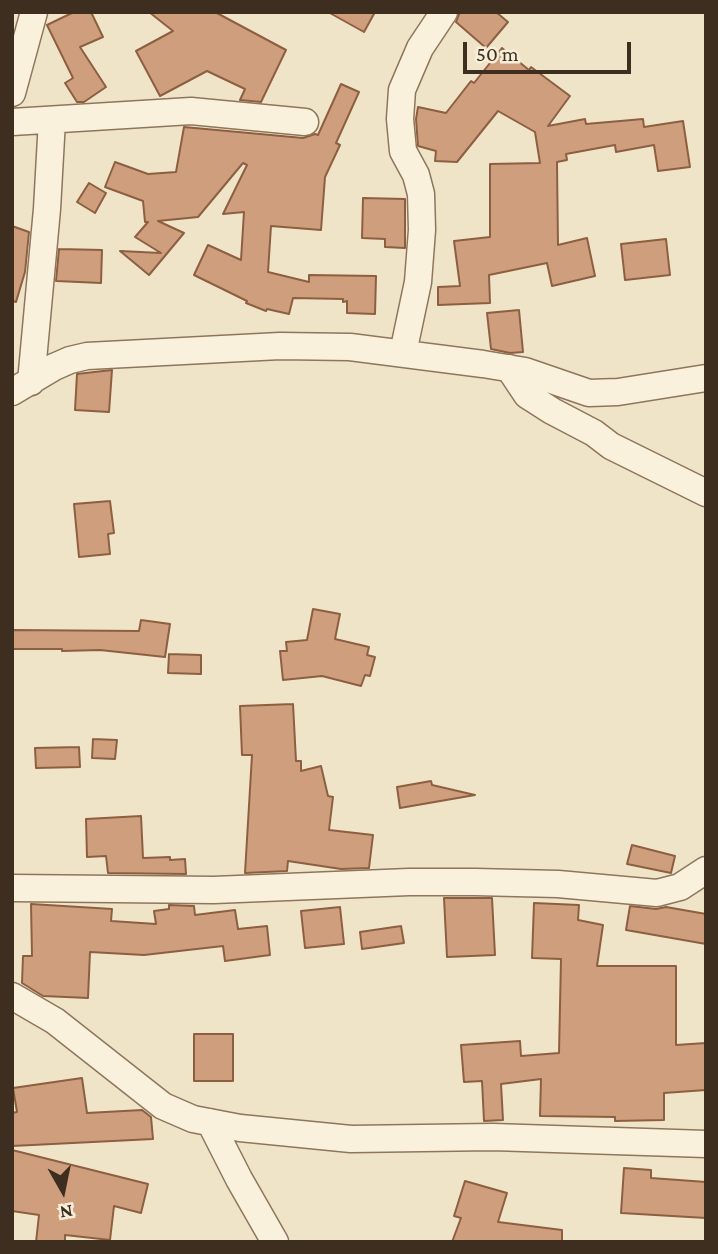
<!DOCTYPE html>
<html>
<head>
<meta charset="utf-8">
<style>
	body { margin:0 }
	#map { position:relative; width:718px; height:1254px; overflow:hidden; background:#f0e4c8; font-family:"Crimson Pro",serif }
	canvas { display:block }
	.frame { position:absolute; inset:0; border:14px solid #3d2e20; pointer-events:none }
	.north { position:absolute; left:28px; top:1156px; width:70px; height:70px; -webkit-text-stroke:5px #f7eed8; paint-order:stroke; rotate:171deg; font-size:19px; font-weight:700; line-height:28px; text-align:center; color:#3d2e20 }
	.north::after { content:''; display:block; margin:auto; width:24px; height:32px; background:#3d2e20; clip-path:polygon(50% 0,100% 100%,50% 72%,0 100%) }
	.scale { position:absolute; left:463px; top:42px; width:168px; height:32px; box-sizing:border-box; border:4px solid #3d2e20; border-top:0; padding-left:9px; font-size:21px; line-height:24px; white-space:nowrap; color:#3d2e20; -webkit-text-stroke:5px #f7eed8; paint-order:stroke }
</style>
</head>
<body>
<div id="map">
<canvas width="718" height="1254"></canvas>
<div class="frame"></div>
<div class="north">N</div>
<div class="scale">50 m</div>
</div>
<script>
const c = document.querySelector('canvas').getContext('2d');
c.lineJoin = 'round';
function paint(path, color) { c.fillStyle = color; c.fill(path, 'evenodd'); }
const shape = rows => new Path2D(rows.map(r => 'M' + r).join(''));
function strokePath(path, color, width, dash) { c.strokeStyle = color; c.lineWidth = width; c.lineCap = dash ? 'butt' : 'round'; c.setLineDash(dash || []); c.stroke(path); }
const building = shape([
	[74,12,91,12,103,37,80,47,106,87,84,102,77,102,65,83,73,78,47,25,74,12],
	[149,12,215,12,286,50,261,102,240,100,245,89,207,71,160,96,136,51,173,31,149,12],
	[328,12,375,12,364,32,328,12],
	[460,12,496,12,508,22,486,48,456,22,460,12],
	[502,48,529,70,531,67,570,96,548,126,585,119,586,124,643,119,644,127,683,121,690,167,658,171,654,145,616,152,615,145,566,154,567,160,557,162,558,245,587,238,595,276,552,286,547,263,489,275,490,303,438,305,438,287,460,286,454,241,490,237,490,164,540,163,535,132,498,111,457,162,435,161,436,151,418,146,416,119,418,107,446,113,471,81,474,83,502,48],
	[341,84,359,92,336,143,340,145,325,177,321,230,271,226,268,272,309,282,309,275,376,276,375,314,347,313,347,301,343,302,343,299,293,298,289,314,267,309,266,311,246,303,247,301,194,275,208,245,241,260,244,212,223,214,247,165,243,163,198,217,158,221,184,233,149,275,120,251,161,253,135,237,148,222,145,222,143,201,105,187,115,162,148,174,176,172,184,127,303,138,315,134,318,135,341,84],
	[89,183,106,193,95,213,77,202,89,183],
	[363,198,405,199,405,248,385,247,385,239,362,238,363,198],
	[12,226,29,232,25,272,16,302,12,301,12,226],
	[666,239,670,275,625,280,621,244,666,239],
	[59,249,102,250,101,283,56,281,59,249],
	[519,310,523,352,510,353,491,349,487,313,519,310],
	[112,370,109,412,75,410,77,374,112,370],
	[110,501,114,533,108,534,110,554,79,557,74,504,110,501],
	[313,609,340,614,335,639,369,647,367,655,375,657,370,676,365,675,361,686,322,676,283,680,280,651,287,651,286,642,307,640,313,609],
	[141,620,170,624,165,657,100,650,62,651,62,649,12,649,12,630,139,631,141,620],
	[169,654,201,655,201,674,168,673,169,654],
	[293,704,296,761,301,761,301,771,321,766,328,796,333,797,329,830,373,835,369,868,341,869,288,861,287,871,245,873,252,755,242,755,240,706,293,704],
	[93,739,117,740,115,759,92,758,93,739],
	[79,747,80,767,36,768,35,748,79,747],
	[431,781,432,785,475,795,400,808,397,787,431,781],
	[141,816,143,858,170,857,170,860,185,859,186,874,108,873,106,856,87,857,86,819,141,816],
	[632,845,675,856,671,873,627,864,632,845],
	[444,898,492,898,495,955,447,957,444,898],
	[534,903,579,905,578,920,603,925,597,966,676,966,676,1045,706,1043,706,1090,664,1093,664,1120,615,1121,615,1117,540,1116,541,1079,501,1084,503,1120,484,1121,482,1081,464,1082,461,1045,520,1041,521,1056,559,1053,561,959,532,958,534,903],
	[31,904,112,909,111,921,156,924,154,911,169,909,169,905,194,906,195,915,235,910,238,929,267,926,270,955,225,961,223,946,144,955,90,952,88,998,43,996,22,983,23,956,32,956,31,904],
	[630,906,656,909,666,907,706,914,706,944,626,930,630,906],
	[340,907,344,944,305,948,301,911,340,907],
	[401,926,404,943,362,949,360,932,401,926],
	[194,1034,233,1034,233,1081,194,1081,194,1034],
	[82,1078,87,1113,142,1110,151,1117,153,1139,12,1146,12,1113,17,1112,13,1088,82,1078],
	[12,1150,148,1184,141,1213,114,1206,110,1240,65,1235,65,1242,36,1242,39,1215,12,1211,12,1150],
	[624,1168,651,1170,651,1178,706,1182,706,1218,621,1213,624,1168],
	[465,1181,507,1193,498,1222,562,1230,562,1242,452,1242,461,1218,454,1216,465,1181]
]);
const minor = shape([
	[12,93,34,12],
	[12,122,191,111,305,122],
	[403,353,418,282,422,230,421,194,416,175,403,151,400,119,402,90,420,48,444,12],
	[509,368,527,395,552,411,594,433,611,446,706,493],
	[31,382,47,209,52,120],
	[12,392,54,367,70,360,87,356,280,346,350,347,483,364,525,371,589,393,618,392,706,378],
	[12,888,214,890,409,882,475,882,558,884,657,893,680,887,706,870],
	[12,996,55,1021,163,1106,193,1119,240,1128,351,1139,493,1137,706,1144],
	[210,1122,239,1179,275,1242]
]);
paint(building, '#cf9f7d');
strokePath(building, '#8d5f41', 2);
strokePath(minor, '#8d765c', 29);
strokePath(minor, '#faf1dc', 26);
</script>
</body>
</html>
